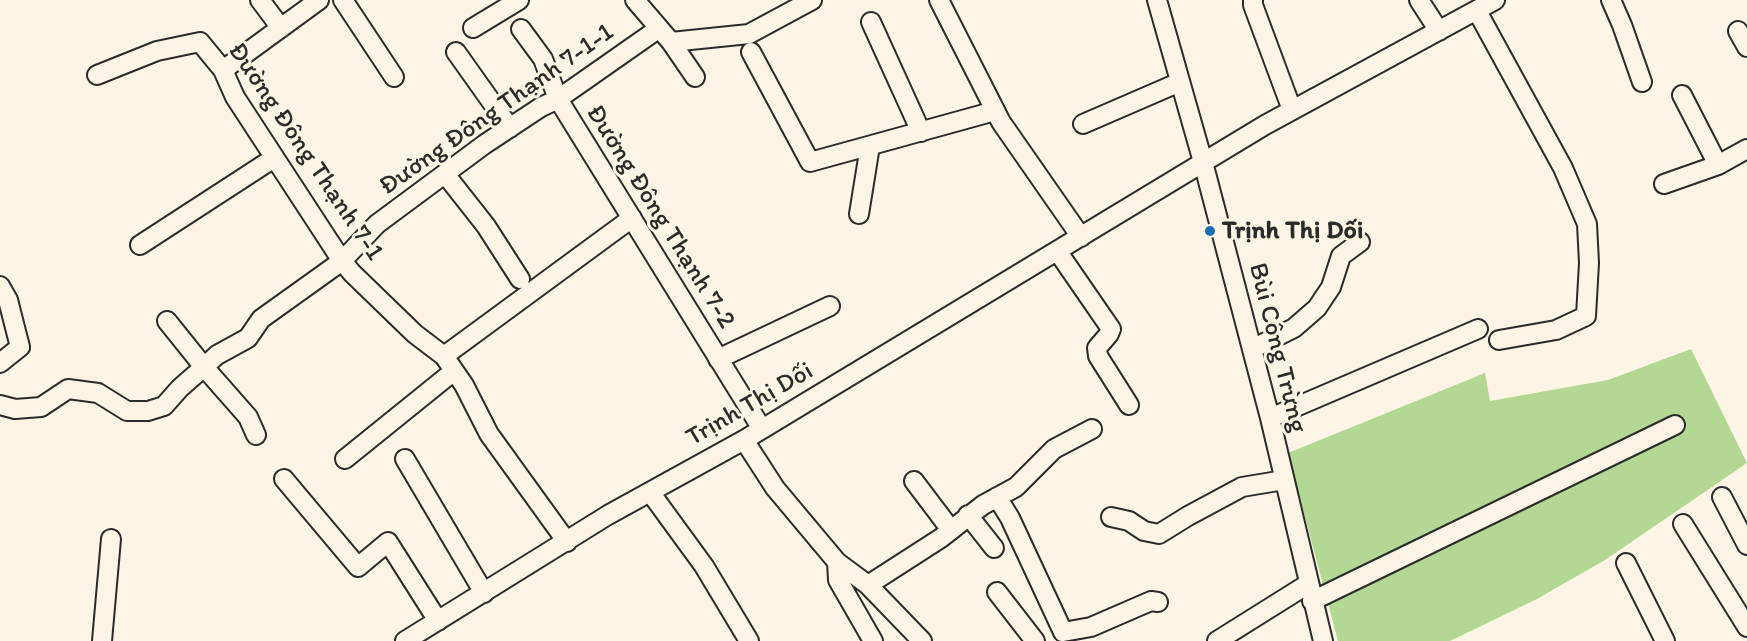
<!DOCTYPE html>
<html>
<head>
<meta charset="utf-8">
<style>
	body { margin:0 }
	canvas { display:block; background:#fcf5e5 }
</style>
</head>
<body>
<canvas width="1747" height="641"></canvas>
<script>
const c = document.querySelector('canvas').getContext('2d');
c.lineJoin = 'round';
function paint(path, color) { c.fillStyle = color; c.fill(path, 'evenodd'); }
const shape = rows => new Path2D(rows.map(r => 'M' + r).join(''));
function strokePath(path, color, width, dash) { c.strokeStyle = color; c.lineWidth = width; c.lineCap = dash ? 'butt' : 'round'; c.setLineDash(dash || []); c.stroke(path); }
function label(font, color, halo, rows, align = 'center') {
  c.font = font + ' Itim,sans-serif'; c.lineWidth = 6; c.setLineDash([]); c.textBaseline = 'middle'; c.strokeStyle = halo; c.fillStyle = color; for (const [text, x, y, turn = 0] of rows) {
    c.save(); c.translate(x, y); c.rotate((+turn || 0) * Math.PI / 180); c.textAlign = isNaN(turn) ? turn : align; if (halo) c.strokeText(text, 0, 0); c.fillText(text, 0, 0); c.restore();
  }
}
const green = shape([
	[1691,349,1747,463,1605,560,1537,599,1450,641,1338,641,1288,453,1485,373,1490,401,1608,380]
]);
const minor = shape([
	[260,0,281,28],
	[343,0,394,77],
	[635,0,671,42,695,77],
	[939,0,1001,122,1081,237],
	[1157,0,1203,162,1270,418,1323,641],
	[1253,0,1253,5,1292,110],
	[1419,0,1439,31],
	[1611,0,1622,25,1642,82],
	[1477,11,1563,168,1587,224,1589,263,1586,316,1556,330,1499,340],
	[871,22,921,132],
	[473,28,519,0],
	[521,29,543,59,558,99,762,429],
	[1738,31,1747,47],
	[671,42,749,34,812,0],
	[456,52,510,128],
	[751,52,810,162,995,111],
	[223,70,319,0],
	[97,75,157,51,200,42,223,70,235,97,342,261,352,273,415,334,444,356,464,385,489,434,567,542],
	[1682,95,1718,165],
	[1083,124,1180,82],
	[445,174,486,226,520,279],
	[1664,184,1718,165,1747,149],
	[859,214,870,146],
	[140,245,274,158],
	[1058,252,1109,326,1111,329,1109,334,1097,348,1098,356,1129,405],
	[0,286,8,300,20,347,0,363],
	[1252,349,1294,328,1317,308,1331,287,1341,256,1360,242],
	[444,356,632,218],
	[718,359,830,306],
	[0,405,15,409,41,407,68,389,98,393,127,411,148,411,164,406,180,388,204,367,167,321],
	[1270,418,1478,329],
	[256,435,248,417,204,367,217,355,248,338,261,319,342,261,377,224,485,144,541,107,558,99,658,29],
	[744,440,775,488,837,562,868,585,922,641],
	[345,459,454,371],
	[405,459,484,593],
	[284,479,358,567,388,542,438,621],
	[914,481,951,530],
	[650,492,704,566,749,641],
	[997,497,1010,518,1063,632,1091,627,1151,601,1158,602],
	[1722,497,1747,545],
	[968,515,994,548],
	[1111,517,1129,521,1144,531,1159,534,1188,516,1242,487,1284,480],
	[1683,524,1747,627],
	[837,562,838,580,873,641],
	[1626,563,1665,641],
	[868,585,941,538,983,505,1016,487,1054,449,1092,429],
	[997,592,1035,641],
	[1312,601,1675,425],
	[102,641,111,539],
	[405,641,608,515,744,440,1265,125,1495,0],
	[1217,641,1308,584]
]);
const markers = [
	[1210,231,6,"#1f6fb2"]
];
const streetNames = [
	["Đường Đông Thạnh 7-1-1",497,110,-35],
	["Đường Đông Thạnh 7-1",305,152,56],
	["Đường Đông Thạnh 7-2",660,217,58],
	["Bùi Công Trừng",1277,348,76],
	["Trịnh Thị Dối",750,405,-30]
];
const poiNames = [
	["Trịnh Thị Dối",1222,231]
];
paint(green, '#b3d893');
strokePath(minor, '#2b2b2b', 22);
strokePath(minor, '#fcf5e5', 18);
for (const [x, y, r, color] of markers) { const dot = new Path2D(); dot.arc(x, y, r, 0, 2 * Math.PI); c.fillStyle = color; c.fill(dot); strokePath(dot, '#fcf5e5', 2); }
label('26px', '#2b2b2b', '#fcf5e5', streetNames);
label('bold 26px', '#2b2b2b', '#fcf5e5', poiNames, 'left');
</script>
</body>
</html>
